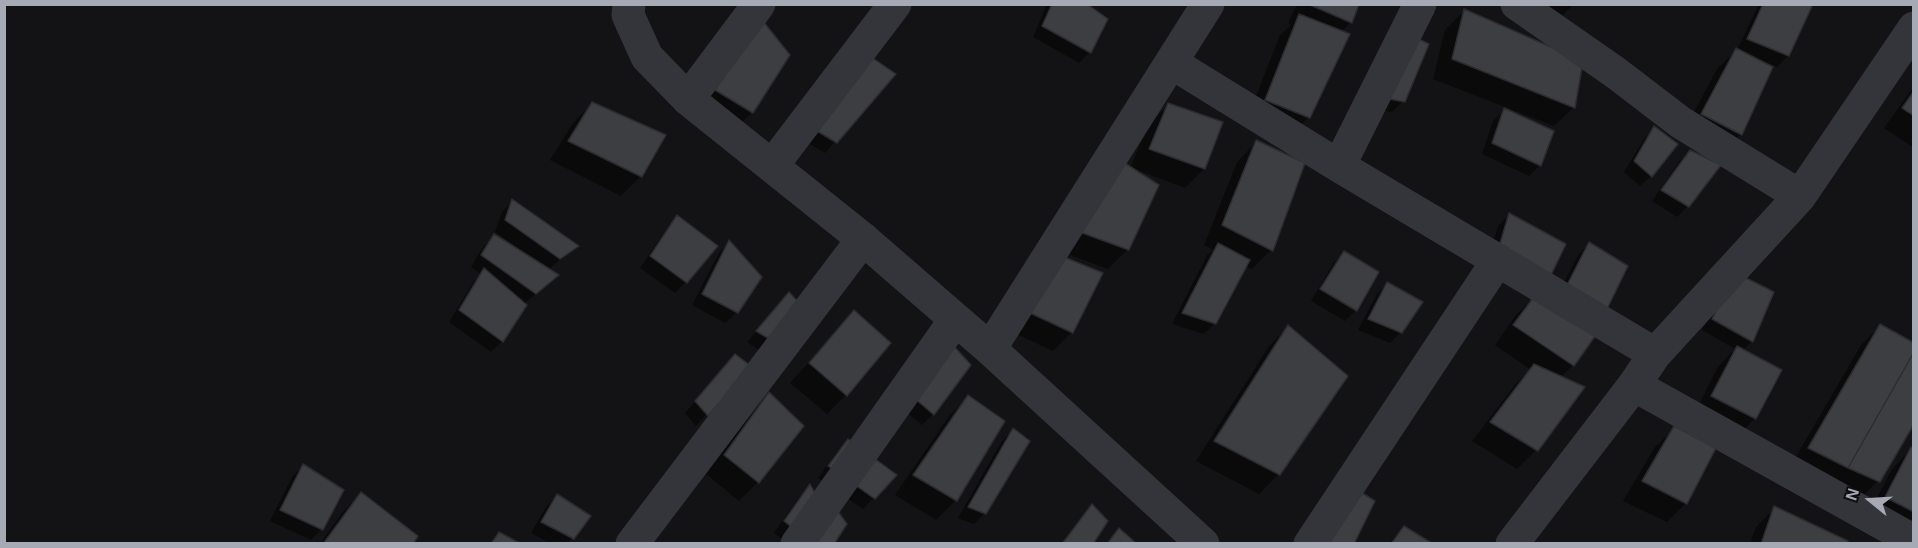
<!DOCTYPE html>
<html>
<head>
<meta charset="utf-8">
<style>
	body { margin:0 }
	#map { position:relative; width:1918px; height:548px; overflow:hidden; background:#131315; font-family:Arial,sans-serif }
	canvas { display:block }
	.frame { position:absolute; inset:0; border:6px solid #a5aab5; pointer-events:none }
	.north { position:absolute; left:1840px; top:470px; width:60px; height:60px; -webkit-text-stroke:4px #0e0e10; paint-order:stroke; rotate:288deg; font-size:16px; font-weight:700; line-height:24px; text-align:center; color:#a5aab5 }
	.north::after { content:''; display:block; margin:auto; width:21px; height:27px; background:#a5aab5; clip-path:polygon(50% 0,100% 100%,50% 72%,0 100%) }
</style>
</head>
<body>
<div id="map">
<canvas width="1918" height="548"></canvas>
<div class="frame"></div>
<div class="north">N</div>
</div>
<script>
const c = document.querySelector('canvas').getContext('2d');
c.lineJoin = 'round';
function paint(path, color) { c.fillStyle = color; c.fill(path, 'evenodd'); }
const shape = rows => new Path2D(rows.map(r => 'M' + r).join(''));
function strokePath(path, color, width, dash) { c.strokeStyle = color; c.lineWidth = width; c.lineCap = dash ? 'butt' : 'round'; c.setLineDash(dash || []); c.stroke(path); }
const shadow = shape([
	[1047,4,1084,4,1106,19,1090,52,1079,63,1033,37],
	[1297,4,1357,4,1351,22,1341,32,1309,117,1289,136,1247,119,1280,35,1291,25,1288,23],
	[1539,4,1574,4,1563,15],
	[1759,4,1812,4,1788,56,1777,67,1761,60,1760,62,1771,68,1741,134,1721,154,1683,133,1717,69,1737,50],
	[1464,11,1574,107,1554,126,1433,79,1445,30],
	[1413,38,1403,101,1392,112,1374,109],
	[742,41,788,55,752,112,733,132,696,110],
	[894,74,825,153,803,140],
	[1914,86,1914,148,1884,128],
	[593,103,664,135,641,176,621,196,550,160,573,123],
	[1168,105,1204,169,1185,188,1134,169,1157,185,1127,250,1108,269,1059,251,1130,168,1149,124],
	[1504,110,1540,165,1529,176,1482,154,1493,121],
	[1654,128,1651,176,1640,186,1624,172,1644,139],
	[1256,142,1303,164,1271,250,1252,269,1245,266,1215,323,1204,334,1172,324,1207,255,1213,250,1204,245,1237,162],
	[1690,151,1688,206,1677,217,1652,201,1679,162],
	[512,201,576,246,548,270,546,285,524,304,525,305,502,341,491,352,449,322,474,281,481,274,471,267,483,247,494,236,521,253,522,251,495,232,502,212],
	[1509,215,1538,287,1489,258,1498,226],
	[678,217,686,282,675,293,640,268,667,228],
	[729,242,761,277,736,313,725,323,692,305,719,253],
	[1589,244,1606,308,1556,298,1578,255],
	[1344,253,1356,310,1345,321,1311,301,1333,264],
	[1040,276,1072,332,1053,351,1010,331],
	[1387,283,1401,332,1390,343,1358,330,1377,294],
	[1726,286,1772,293,1752,341,1743,350,1755,418,1736,438,1693,416,1718,367,1735,349,1702,330],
	[789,294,770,339,759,350,747,342],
	[1536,295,1596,333,1572,366,1560,377,1536,450,1517,469,1472,441,1515,385,1530,369,1495,345,1516,315],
	[854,312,846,395,827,414,790,383],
	[1880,326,1878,481,1859,500,1790,467,1861,345],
	[1288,327,1346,376,1279,474,1259,494,1196,461,1269,346],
	[735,356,749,366,696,426,685,413],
	[969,365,933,414,922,425,903,409],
	[769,394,758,482,739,501,706,474,750,413],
	[969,397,1003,421,955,501,936,520,895,495,949,416],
	[1675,428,1686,503,1667,522,1623,501,1655,447],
	[1013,430,985,513,974,524,958,518,1002,441],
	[848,441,895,476,863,509,818,478,837,452],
	[1911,449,1914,451,1914,536,1867,517,1892,469],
	[303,466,321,529,311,540,270,521,292,477],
	[810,487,784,541,774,533,799,497],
	[361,494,411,544,320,544,342,513],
	[557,496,589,516,567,544,551,544,531,533,546,507],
	[1092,507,1091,544,1061,544,1081,517],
	[1775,508,1845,544,1750,544,1756,527],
	[1404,528,1430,544,1388,544]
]);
const building = shape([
	[1052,4,1087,4,1108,19,1091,53,1042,26,1052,4],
	[1308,4,1359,4,1352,23,1308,4],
	[1763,4,1813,4,1789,56,1747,39,1763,4],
	[1464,9,1583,61,1575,108,1452,59,1464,9],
	[1299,14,1350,34,1310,118,1265,100,1299,14],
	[762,20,790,55,753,113,715,90,762,20],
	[1412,36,1429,44,1405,102,1384,98,1412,36],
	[1736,48,1773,67,1742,135,1701,114,1736,48],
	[871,57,896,74,837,143,812,128,871,57],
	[1914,91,1914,116,1902,108,1914,91],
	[592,102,666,135,642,177,568,141,592,102],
	[1168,103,1223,122,1205,169,1149,149,1168,103],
	[1504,108,1554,131,1541,166,1492,143,1504,108],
	[1654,126,1678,144,1652,177,1634,161,1654,126],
	[1256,140,1305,163,1273,251,1222,225,1256,140],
	[1690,150,1721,165,1689,207,1661,190,1690,150],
	[1123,162,1159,185,1129,250,1077,231,1123,162],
	[512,199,579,246,560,259,505,220,512,199],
	[1509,213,1566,244,1550,277,1499,247,1509,213],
	[677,215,718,246,687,283,650,256,677,215],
	[494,234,559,275,536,294,481,255,494,234],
	[729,240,762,277,738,313,702,294,729,240],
	[1589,242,1628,266,1607,309,1566,287,1589,242],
	[1218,243,1250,260,1216,324,1182,313,1218,243],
	[1344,251,1379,272,1357,311,1320,289,1344,251],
	[1059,255,1103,273,1073,333,1028,312,1059,255],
	[484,268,527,305,503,342,459,310,484,268],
	[1736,273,1774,292,1753,342,1712,319,1736,273],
	[1387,282,1423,302,1402,333,1368,319,1387,282],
	[789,292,800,304,771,340,756,331,789,292],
	[1536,294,1598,332,1574,366,1513,325,1536,294],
	[854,310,891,343,847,396,809,363,854,310],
	[1880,324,1914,343,1914,352,1848,468,1808,448,1880,324],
	[1288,325,1348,376,1280,475,1214,441,1288,325],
	[950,342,971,365,934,415,913,397,950,342],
	[1737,346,1782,370,1756,419,1711,396,1737,346],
	[1914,352,1914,424,1880,482,1848,468,1914,352],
	[735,354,751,366,708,416,695,401,735,354],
	[1534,364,1585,387,1538,451,1490,422,1534,364],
	[769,392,804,426,759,483,724,455,769,392],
	[968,395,1005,421,957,501,913,475,968,395],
	[1674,426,1716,448,1687,504,1642,481,1674,426],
	[1013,428,1030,441,986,514,968,507,1013,428],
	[848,439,897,475,875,499,828,466,848,439],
	[1911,447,1914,449,1914,512,1885,497,1911,447],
	[303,464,344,490,323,530,280,510,303,464],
	[810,484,818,499,796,531,784,521,810,484],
	[1356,489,1375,501,1354,544,1324,544,1356,489],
	[361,492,418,536,413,544,323,544,361,492],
	[557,494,591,516,574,539,541,522,557,494],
	[1092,504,1108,521,1093,544,1062,544,1092,504],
	[834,506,847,524,834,544,815,544,834,506],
	[1774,506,1848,541,1847,544,1761,544,1774,506],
	[1404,526,1433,544,1391,544,1404,526],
	[1119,528,1137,544,1107,544,1119,528],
	[499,532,521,544,491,544,499,532]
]);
const minor = shape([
	[1517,4,1616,73,1680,122,1800,196],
	[1172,63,1339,166,1655,354],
	[688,99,759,4],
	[772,166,895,4],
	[1339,166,1420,4],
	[990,349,1208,4],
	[1634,385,1914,541],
	[632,544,863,239],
	[797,544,955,320],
	[1310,544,1498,260],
	[1512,544,1634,385,1655,354,1800,196,1914,28]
]);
const tertiary = shape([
	[629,4,628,15,647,57,688,99,863,239,990,349,1203,544]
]);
paint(shadow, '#0007');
paint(building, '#3d3e42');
strokePath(building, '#2d2d31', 1.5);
strokePath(minor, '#34353a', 33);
strokePath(tertiary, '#34353a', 33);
</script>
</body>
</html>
